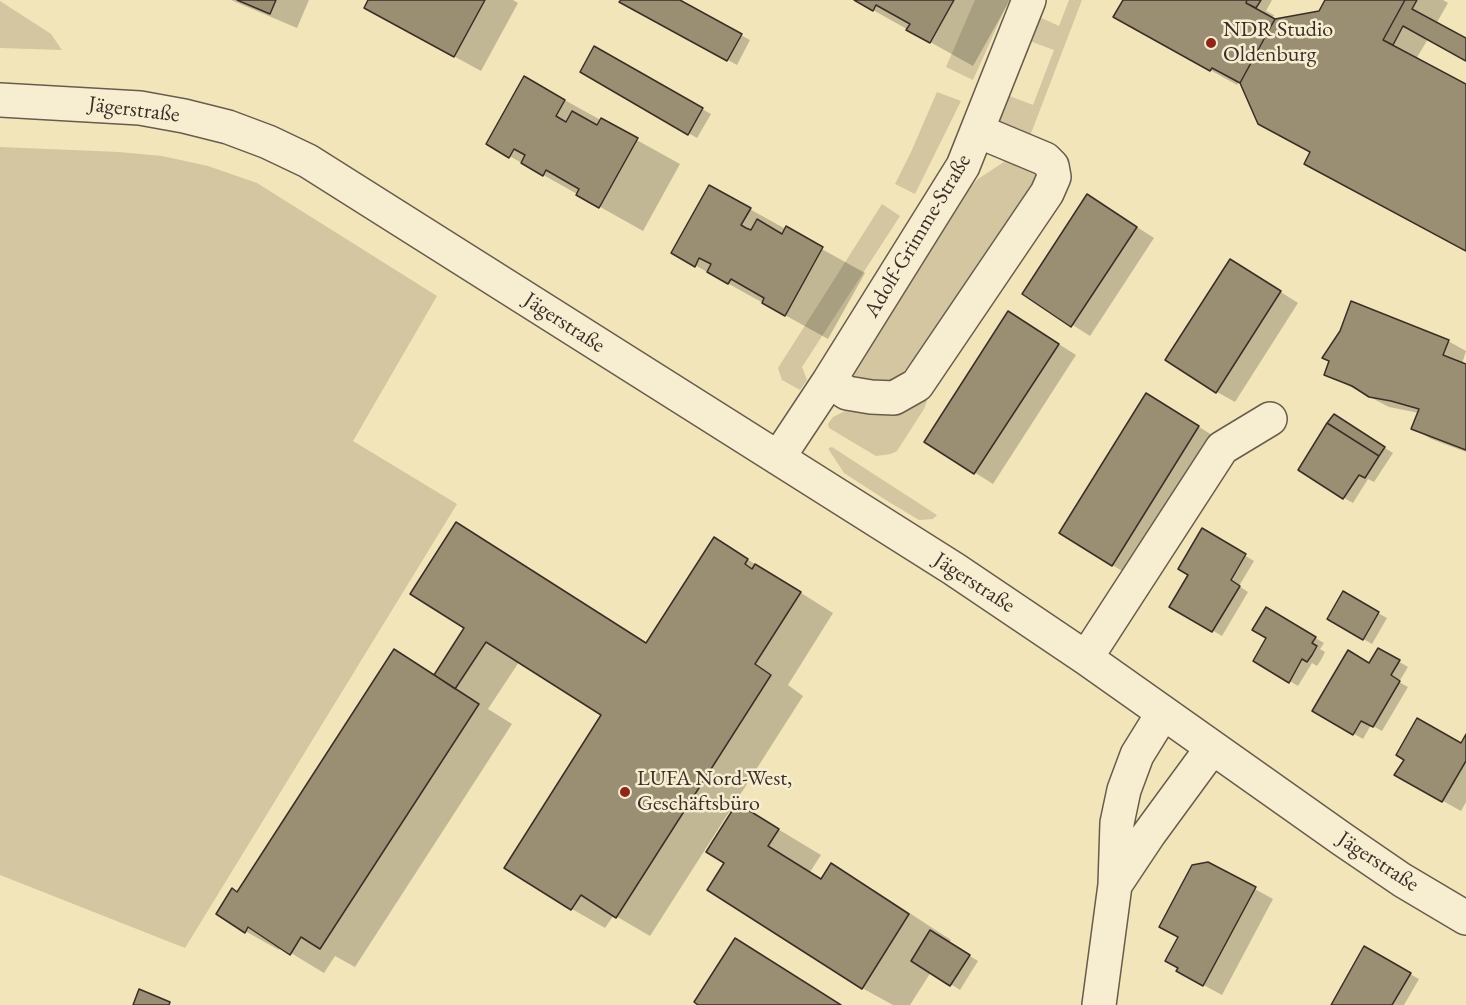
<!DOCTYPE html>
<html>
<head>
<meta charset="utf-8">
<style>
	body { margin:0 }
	canvas { display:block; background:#f2e5b9 }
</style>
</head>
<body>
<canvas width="1466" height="1005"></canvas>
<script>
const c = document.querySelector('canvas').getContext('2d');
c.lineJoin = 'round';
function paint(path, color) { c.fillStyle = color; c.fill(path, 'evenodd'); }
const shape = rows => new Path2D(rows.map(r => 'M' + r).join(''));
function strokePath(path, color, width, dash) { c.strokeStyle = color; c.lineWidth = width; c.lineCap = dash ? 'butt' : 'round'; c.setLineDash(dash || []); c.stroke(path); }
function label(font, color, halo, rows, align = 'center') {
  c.font = font + ' "EB Garamond",serif'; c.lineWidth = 5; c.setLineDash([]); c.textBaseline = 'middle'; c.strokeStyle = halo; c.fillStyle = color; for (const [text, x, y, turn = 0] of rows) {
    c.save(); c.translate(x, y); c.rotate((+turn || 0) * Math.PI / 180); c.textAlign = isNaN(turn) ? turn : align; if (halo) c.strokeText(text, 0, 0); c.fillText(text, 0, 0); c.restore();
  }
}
const green = shape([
	[975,0,1009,0,973,80,946,67],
	[1069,0,1082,0,1030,136,995,119,1007,95,1033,105,1054,50,1027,40,1035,15,1059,26],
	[0,1,51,34,62,50,0,48],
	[937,92,961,101,915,194,895,184,911,152],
	[0,147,119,152,162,156,208,166,257,183,437,296,353,441,457,504,185,948,0,875],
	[1010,158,1042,177,953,312,891,387,853,378,852,371,918,271,961,196,978,179],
	[882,204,900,216,802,367,807,380,800,390,782,380,778,368],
	[923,397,927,401,924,409,897,451,891,454,876,456,829,428,828,424,833,417,851,408],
	[832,447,889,484,937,515,933,519,919,520,889,502,844,473,829,450,829,448]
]);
const shadow = shape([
	[231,0,309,0,297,28],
	[370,0,513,0,518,3,481,71,393,23],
	[622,0,677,0,750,40,737,65,630,6],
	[855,0,1010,0,973,66],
	[1125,0,1272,0,1266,11,1274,15,1272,19,1275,21,1320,12,1327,0,1443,0,1448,3,1436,24,1466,40,1466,60,1428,39,1416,59,1466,86,1466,251,1339,183,1242,83,1239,82,1237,85,1142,32],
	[595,48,711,114,697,138,582,72],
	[525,78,680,164,643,231,488,144],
	[710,187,865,273,828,339,673,253],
	[1106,207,1154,238,1090,336,1024,294],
	[1248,271,1298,303,1235,402,1217,392],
	[1027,324,1076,355,993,484,926,442],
	[1448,341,1466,351,1462,364,1466,366,1466,452,1431,439,1413,428,1419,413,1389,407,1326,374],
	[1165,406,1217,438,1131,576,1112,565],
	[1343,421,1393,453,1374,482,1368,479,1353,503,1344,498],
	[457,524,648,644,715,539,833,613,788,685,803,696,650,936,614,915,605,928,572,909,603,715,519,662,488,709,512,724,355,967,335,956,324,973,281,947,279,950,245,931,238,893,395,651,436,675,467,628],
	[1202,530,1254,561,1239,586,1248,592,1222,636,1171,606,1190,575],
	[1343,594,1387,618,1372,644,1329,619],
	[1266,609,1324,643,1320,649,1325,652,1321,660,1317,666,1312,663,1298,686,1255,660,1268,638],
	[1379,650,1408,667,1399,682,1408,687,1382,731,1371,725,1363,739,1314,711,1370,665],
	[1466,737,1466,802,1461,811,1396,775,1461,745],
	[738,805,821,855,810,872,822,879,831,865,874,890,951,940,949,943,978,961,960,990,931,972,910,1005,893,1005,862,988,726,863],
	[1255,889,1273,899,1222,995,1196,981],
	[1364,948,1419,979,1404,1005,1332,1005]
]);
const building = shape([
	[237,0,276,0,270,14,237,0],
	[368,0,485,0,454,57,364,8,368,0],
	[621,0,680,0,742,34,727,61,619,2,621,0],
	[854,0,954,0,930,43,906,30,910,24,876,5,873,11,854,0],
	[1123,0,1247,0,1246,3,1275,19,1240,83,1212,68,1210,71,1113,17,1123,0],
	[1247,0,1261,0,1256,8,1246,3,1247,0],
	[1325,0,1405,0,1383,40,1466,84,1466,251,1304,164,1310,152,1258,124,1240,83,1275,19,1319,11,1325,0],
	[1405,0,1417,0,1412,9,1466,38,1466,61,1403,26,1393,45,1383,40,1405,0],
	[594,46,703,108,688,135,580,72,594,46],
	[524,76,565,100,556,116,566,122,572,111,597,125,601,118,638,138,599,208,576,195,579,189,546,170,543,176,521,163,525,155,514,149,509,158,486,144,524,76],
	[709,185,751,208,741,225,746,228,751,230,757,219,782,234,786,226,823,247,785,316,762,303,764,298,731,279,728,284,707,272,711,264,699,258,695,267,671,253,709,185],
	[1087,194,1137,227,1071,327,1022,294,1087,194],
	[1230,259,1281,291,1216,393,1165,360,1230,259],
	[1351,301,1449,340,1443,355,1466,364,1466,450,1411,429,1419,409,1391,401,1369,397,1352,386,1324,375,1329,361,1322,358,1340,331,1351,301],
	[1008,311,1059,344,974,474,924,442,1008,311],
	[1146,393,1199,426,1112,566,1059,533,1146,393],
	[1334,414,1385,447,1379,456,1327,423,1334,414],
	[1327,423,1379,456,1365,478,1359,475,1343,499,1298,470,1327,423],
	[456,522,646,643,714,537,748,559,745,564,752,569,755,564,801,592,755,664,771,675,616,918,581,895,571,910,504,868,601,715,486,642,455,689,434,675,464,628,410,594,456,522],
	[1202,528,1246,554,1231,580,1240,586,1212,632,1169,607,1188,575,1178,569,1202,528],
	[1343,591,1379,612,1363,640,1327,619,1343,591],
	[1266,607,1316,637,1312,643,1317,646,1312,655,1307,662,1302,659,1289,683,1253,661,1266,638,1252,630,1266,607],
	[1378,648,1400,660,1391,675,1400,681,1373,727,1361,721,1353,735,1312,711,1348,650,1369,663,1378,648],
	[394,649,479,704,320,949,301,937,290,955,248,927,245,933,216,914,232,888,237,892,394,649],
	[1417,718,1461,743,1466,734,1466,761,1442,802,1394,775,1404,760,1396,755,1417,718],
	[737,803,779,829,768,846,821,879,831,863,909,914,862,989,707,890,724,863,706,852,737,803],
	[1208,862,1256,887,1203,986,1176,971,1178,968,1165,961,1178,937,1159,927,1192,865,1208,862],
	[930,930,970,955,950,986,911,961,930,930],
	[735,938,841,1005,698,1005,694,1002,735,938],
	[1364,946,1411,973,1392,1005,1331,1005,1364,946],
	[139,989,170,1002,169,1005,133,1005,139,989]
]);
const minor = shape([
	[0,100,140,108,184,116,228,127,268,142,308,161,954,569,1086,658,1342,839,1402,880,1466,918],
	[829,381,847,393,871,397,894,398,917,385,1047,193,1054,177,1052,166,1045,159,978,131],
	[778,458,829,381,963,166,1029,0],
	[1086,658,1222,448,1270,419],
	[1115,885,1149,834,1212,748],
	[1099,1005,1115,885,1117,823,1124,790,1137,755,1163,713]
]);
const markers = [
	[1211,43,6,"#8f2418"],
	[625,792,6,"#8f2418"]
];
const poiNames = [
	["NDR Studio",1223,30],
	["Oldenburg",1223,55],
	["LUFA Nord-West,",637,779],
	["Geschäftsbüro",637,804]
];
const streetNames = [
	["Jägerstraße",134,110,7],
	["Adolf-Grimme-Straße",918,236,-59],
	["Jägerstraße",564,323,33],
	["Jägerstraße",974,583,33],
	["Jägerstraße",1378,862,33]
];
paint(green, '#d3c6a0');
paint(shadow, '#0003');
paint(building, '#9a8e73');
strokePath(building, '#3a2f28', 1.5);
strokePath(minor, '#685c4c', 36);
strokePath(minor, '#f7eed2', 33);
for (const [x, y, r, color] of markers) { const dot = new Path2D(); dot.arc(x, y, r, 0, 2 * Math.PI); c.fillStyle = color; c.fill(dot); strokePath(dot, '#f7eed2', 2); }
label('22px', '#3a2f28', '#f7eed2', poiNames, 'left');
label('22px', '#3a2f28', '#f7eed2', streetNames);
</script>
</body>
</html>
